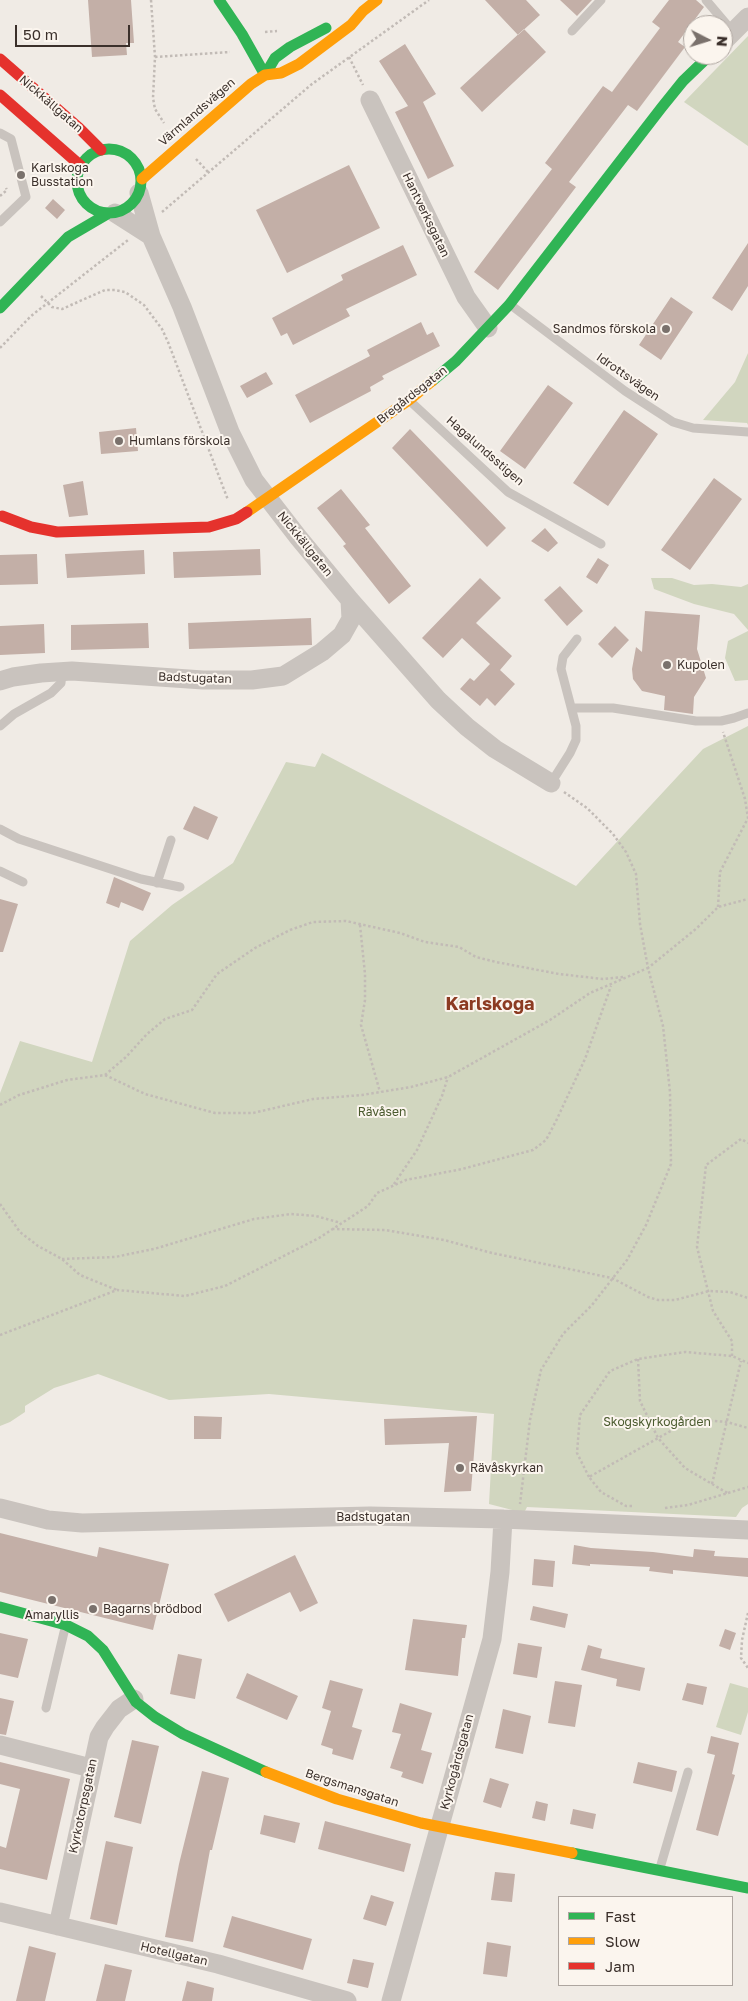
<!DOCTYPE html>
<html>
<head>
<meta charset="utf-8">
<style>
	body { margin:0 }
	#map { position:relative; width:748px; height:2001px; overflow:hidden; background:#f0ebe5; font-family:"Golos Text",sans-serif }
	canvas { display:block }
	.legend { position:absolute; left:558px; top:1896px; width:175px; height:90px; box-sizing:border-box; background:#fbf5ee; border:1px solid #aea6a0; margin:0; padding:6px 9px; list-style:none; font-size:15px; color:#3b302b }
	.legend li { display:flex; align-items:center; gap:10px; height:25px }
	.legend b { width:25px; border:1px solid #aea6a0 }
	.north { position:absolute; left:683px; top:15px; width:50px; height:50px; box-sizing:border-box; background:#fbf5ee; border:1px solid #aea6a0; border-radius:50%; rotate:95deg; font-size:14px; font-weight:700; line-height:20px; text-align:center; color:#3b302b }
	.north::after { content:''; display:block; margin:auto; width:18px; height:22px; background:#7a716c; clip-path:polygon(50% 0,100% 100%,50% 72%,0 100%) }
	.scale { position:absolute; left:15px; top:25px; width:115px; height:22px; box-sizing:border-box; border:2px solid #3b302b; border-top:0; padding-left:6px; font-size:15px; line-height:18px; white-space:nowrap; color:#3b302b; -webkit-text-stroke:4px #fbf5ee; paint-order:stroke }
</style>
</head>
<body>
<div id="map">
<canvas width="748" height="2001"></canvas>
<ul class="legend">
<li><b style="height:6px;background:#30b455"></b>Fast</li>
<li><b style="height:6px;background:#ff9f0a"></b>Slow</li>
<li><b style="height:6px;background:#e5322d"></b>Jam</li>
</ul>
<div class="north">N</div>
<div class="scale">50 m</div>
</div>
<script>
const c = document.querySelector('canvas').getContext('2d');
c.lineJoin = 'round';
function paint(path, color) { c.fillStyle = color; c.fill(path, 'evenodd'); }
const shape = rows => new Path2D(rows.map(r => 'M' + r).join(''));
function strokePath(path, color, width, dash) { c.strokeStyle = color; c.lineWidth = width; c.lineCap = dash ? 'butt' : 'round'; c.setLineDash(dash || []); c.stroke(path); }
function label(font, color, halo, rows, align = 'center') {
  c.font = font + ' "Golos Text",sans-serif'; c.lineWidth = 4; c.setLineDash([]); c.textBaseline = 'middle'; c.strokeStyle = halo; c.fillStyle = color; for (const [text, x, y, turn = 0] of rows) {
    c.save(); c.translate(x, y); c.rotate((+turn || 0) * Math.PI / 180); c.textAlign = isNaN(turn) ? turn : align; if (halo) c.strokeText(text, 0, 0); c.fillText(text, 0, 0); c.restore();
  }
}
const green = shape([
	[748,36,748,146,684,102],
	[748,353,748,425,747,423,703,420,735,382],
	[651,578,672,578,694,585,712,584,741,587,748,584,748,630,734,614,694,604,654,589],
	[748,631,748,680,735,681,725,658,728,641],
	[748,726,748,1504,742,1508,736,1517,527,1507,524,1513,489,1504,494,1414,269,1394,169,1400,98,1374,54,1388,25,1406,25,1412,10,1422,0,1426,0,1093,20,1041,92,1062,130,941,172,905,233,863,286,762,315,767,322,753,576,886,703,749],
	[730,1683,748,1688,748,1712,741,1735,716,1727]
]);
const building = shape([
	[88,0,131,0,134,43,126,43,127,55,92,57],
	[485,0,526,0,540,15,518,35],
	[560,0,592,0,577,16],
	[669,0,696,0,704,7,678,42,685,47,637,111,628,105,569,182,576,187,498,290,474,272,552,169,545,163,603,86,612,92,660,28,652,22],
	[524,29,546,52,482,112,460,88],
	[405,44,436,94,423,102,454,166,428,179,395,112,408,106,379,61],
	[349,165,380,228,287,273,256,210],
	[53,199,65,210,57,219,45,208],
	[748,243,748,286,732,311,712,298],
	[403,245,417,275,346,309,350,316,293,345,287,333,281,336,272,318,343,280,341,275],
	[671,297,693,312,661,360,639,345],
	[421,322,427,335,433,332,440,346,382,376,384,379,370,387,371,391,310,423,295,395,370,356,367,350],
	[266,372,273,384,247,398,240,386],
	[548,385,573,403,525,469,500,451],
	[624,410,658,434,608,506,573,483],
	[136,428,138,451,101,454,99,432],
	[410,429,506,528,487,547,392,448],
	[714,478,742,499,690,570,661,550],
	[83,481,88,515,69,517,63,485],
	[341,489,370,525,365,528,411,586,389,604,343,546,346,544,317,508],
	[545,528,558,543,548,552,531,541],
	[260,549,261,575,174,578,173,552],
	[144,550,145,574,67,578,65,554],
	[37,554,38,584,0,585,0,555],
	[598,558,609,565,597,584,586,577],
	[480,578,501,598,476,623,512,656,500,670,515,684,495,706,487,698,480,706,460,689,470,678,474,681,490,664,462,638,443,658,422,638],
	[560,586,583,611,567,626,544,600],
	[645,611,700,615,697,649,706,678,694,697,693,714,664,710,665,696,642,691,633,679,632,669,636,647,642,652],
	[311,618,312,645,189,649,188,623],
	[148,623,149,648,71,650,71,625],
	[44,624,45,653,0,655,0,626],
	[615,626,629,640,612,658,598,644],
	[194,806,218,817,208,840,183,829],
	[114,877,151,893,143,911,121,902,119,908,106,903],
	[0,899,18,904,3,952,0,952],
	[194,1416,222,1417,221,1439,194,1439],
	[477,1416,471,1491,444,1492,449,1443,385,1445,384,1419],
	[0,1533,97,1557,99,1547,169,1564,153,1630,0,1592],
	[574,1545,591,1548,653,1552,693,1557,694,1549,715,1551,714,1556,748,1558,748,1577,673,1570,673,1574,649,1571,650,1567,590,1564,590,1566,572,1564],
	[295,1555,318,1603,300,1612,290,1592,228,1622,214,1594],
	[534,1559,555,1561,553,1587,532,1585],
	[533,1606,568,1614,565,1628,530,1620],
	[413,1619,467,1625,465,1638,462,1638,458,1676,405,1670],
	[725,1629,736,1633,730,1650,719,1646],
	[0,1633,28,1639,18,1678,0,1674],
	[518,1643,542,1647,537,1678,513,1674],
	[588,1645,602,1649,600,1658,645,1668,640,1691,616,1686,617,1679,581,1670],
	[178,1654,202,1659,195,1699,170,1694],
	[247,1673,298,1696,287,1720,236,1698],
	[330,1680,363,1689,352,1727,362,1730,353,1760,332,1754,333,1749,321,1745,331,1711,322,1708],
	[555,1681,582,1685,575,1727,548,1723],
	[687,1683,707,1687,703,1705,682,1700],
	[0,1698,14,1701,6,1735,0,1734],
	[400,1703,432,1713,421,1750,432,1753,423,1784,401,1777,403,1772,390,1768,401,1734,392,1732],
	[503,1709,531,1716,523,1754,495,1748],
	[711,1736,739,1743,732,1774,735,1775,718,1836,696,1830,715,1755,707,1753],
	[132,1740,159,1746,141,1824,114,1817],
	[0,1762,70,1779,47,1880,0,1869,0,1846,6,1848,20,1789,0,1784],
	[638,1762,677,1771,672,1792,633,1783],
	[202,1771,229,1778,212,1850,210,1850,193,1942,165,1937,179,1864],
	[490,1778,509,1784,501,1808,483,1802],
	[536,1801,548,1804,545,1821,532,1818],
	[573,1809,596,1814,593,1829,570,1824],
	[264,1815,300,1823,295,1843,260,1834],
	[325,1821,411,1844,404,1872,318,1849],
	[106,1841,133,1847,117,1925,90,1919],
	[495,1872,515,1874,512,1902,491,1900],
	[371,1895,394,1902,386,1926,363,1919],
	[232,1916,312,1939,303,1970,223,1947],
	[487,1942,511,1946,507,1977,483,1974],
	[29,1946,56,1953,45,2001,16,2001],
	[353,1959,374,1963,368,1988,347,1983],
	[105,1964,132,1970,125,2001,96,2001],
	[187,1981,214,1988,212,2001,182,2001]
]);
const path = shape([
	[151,0,155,57,153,98,155,109,164,123],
	[265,32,277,31],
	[155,57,230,52],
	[349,57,363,85],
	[196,159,208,172],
	[0,196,7,190,6,188],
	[162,212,312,84,429,0],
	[41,296,52,307,62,309,105,290,115,290,125,292,144,305,162,329,168,342,228,500],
	[0,348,31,316,128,240],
	[564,792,587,808,613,834,626,852,636,874,640,924,648,968,697,928,718,907,748,899],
	[718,907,720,872,748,818,745,799,723,732],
	[360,925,365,974,365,1000,361,1025,380,1092],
	[105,1075,145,1094,215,1113,253,1113,313,1099,362,1095,411,1087,448,1077,550,1020,590,993,648,968,663,1026,670,1092,671,1164,646,1225,627,1260,592,1305,563,1334,541,1370,530,1420,520,1504],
	[0,1105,19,1095,67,1080,105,1075,126,1057,147,1034,165,1019,192,1010,217,974,255,948,290,930,313,922,346,921,400,933,425,942,459,947,476,957,496,962,559,974,603,979,624,977],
	[394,1184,417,1150,442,1096,448,1077],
	[0,1204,20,1232,38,1246,62,1259,80,1275,117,1290],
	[332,1229,385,1230,444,1240,492,1253,612,1278,648,1297,658,1300,675,1300,709,1291,730,1292,748,1298],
	[62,1259,115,1257,154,1249,254,1219,291,1214,316,1216,341,1223],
	[0,1335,117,1290,185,1296,225,1286,319,1238,368,1206,377,1193,406,1180,462,1169,533,1150,546,1140,556,1121,585,1059,611,986],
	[732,1356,732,1341,713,1311,697,1247,706,1165,741,1139,748,1143],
	[638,1359,640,1401,658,1438,685,1468,729,1494],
	[589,1477,577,1453,580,1415,610,1371,638,1359,685,1352,732,1356,748,1363],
	[712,1484,741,1361],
	[632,1506,626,1506,601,1492,589,1477,692,1419,727,1422,748,1428],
	[665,1508,688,1505,748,1487],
	[748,1613,742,1640,741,1658,748,1668]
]);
const lane = shape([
	[706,0,733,32],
	[572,31,601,0],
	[0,133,11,139,26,197,0,222],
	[512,306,625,391,673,422,693,428,748,432],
	[411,402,508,492,601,544],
	[572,708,613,708,696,721,721,721,734,718,748,713],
	[0,726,14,714,51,693,61,683,62,672],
	[551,783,570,753,576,740,576,726,561,669,563,657,577,639],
	[0,829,19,839,141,879,180,887],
	[0,871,23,882],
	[157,883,171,840],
	[46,1708,65,1628],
	[660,1868,688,1772]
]);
const street = shape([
	[723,42,748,17],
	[370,100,466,297,488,328],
	[139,193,151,236,182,307,230,432,254,480,298,537,350,600,438,700,467,727,495,749,551,783],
	[115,213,151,236],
	[0,681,13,677,41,673,72,671,203,680,252,680,283,676,322,652,342,635,351,619,350,600],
	[0,1508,48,1520,82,1523,370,1516,503,1519,748,1530],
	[0,1745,91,1768],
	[0,1912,218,1964,347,2001],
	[58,1926,99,1737,105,1727,119,1709,134,1699],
	[391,2001,492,1639,500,1572,503,1519]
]);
const fast = shape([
	[219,0,242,34,265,75],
	[265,75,275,58,290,47,326,28],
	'77 181a32 32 0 1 1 64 0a32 32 0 1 1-64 0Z',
	[0,308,68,237,109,213],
	[432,381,456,361,509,305,662,107,683,81,710,55],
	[0,1607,66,1625,88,1636,103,1650,136,1702,155,1717,183,1734,266,1772],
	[572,1853,748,1888]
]);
const slow = shape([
	[142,179,251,84,265,75,281,73,299,64,351,25,363,11,377,0],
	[247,512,409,400,432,381],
	[266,1772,337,1799,421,1823,572,1853]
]);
const jam = shape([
	[0,59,79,128,101,150],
	[0,95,81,166],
	[2,516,31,527,57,532,209,527,236,519,247,512]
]);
const markers = [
	[21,175,5,"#7a716c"],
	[666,329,5,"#7a716c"],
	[119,441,5,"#7a716c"],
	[667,665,5,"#7a716c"],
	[460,1468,5,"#7a716c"],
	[52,1600,5,"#7a716c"],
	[93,1609,5,"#7a716c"]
];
const streetNames = [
	["Nickkällgatan",51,104,41],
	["Värmlandsvägen",197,112,-41],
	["Hantverksgatan",426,215,64],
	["Idrottsvägen",628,377,35],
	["Bregårdsgatan",412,395,-38],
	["Hagalundsstigen",485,451,41],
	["Nickkällgatan",305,544,51],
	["Badstugatan",195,678,2],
	["Badstugatan",373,1517],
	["Kyrkogårdsgatan",457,1762,-75],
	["Bergsmansgatan",352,1788,18],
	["Kyrkotorpsgatan",83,1806,-78],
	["Hotellgatan",174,1954,13]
];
const poiNames = [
	["Karlskoga",31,168],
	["Busstation",31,182],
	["Sandmos förskola",656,329,"right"],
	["Humlans förskola",129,441],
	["Kupolen",677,665],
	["Rävåskyrkan",470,1468],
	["Bagarns brödbod",103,1609],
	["Amaryllis",52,1615,"center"]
];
const parkNames = [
	["Rävåsen",382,1112],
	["Skogskyrkogården",657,1422]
];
const districtNames = [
	["Karlskoga",490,1004]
];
paint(green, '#d1d6bf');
paint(building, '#c3afa7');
strokePath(path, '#c2bbb6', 2.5, [2.5, 2.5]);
strokePath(lane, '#c9c3be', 9);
strokePath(street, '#c9c3be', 19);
strokePath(fast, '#30b455', 11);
strokePath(slow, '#ff9f0a', 11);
strokePath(jam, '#e5322d', 11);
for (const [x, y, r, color] of markers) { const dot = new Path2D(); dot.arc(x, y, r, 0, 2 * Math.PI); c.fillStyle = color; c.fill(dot); strokePath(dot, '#fbf5ee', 2); }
label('12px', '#3b302b', '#fbf5ee', streetNames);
label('12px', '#3b302b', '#fbf5ee', poiNames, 'left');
label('12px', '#4a5a2e', '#fbf5ee', parkNames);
label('bold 18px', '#8c3b22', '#fbf5ee', districtNames);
</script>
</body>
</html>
